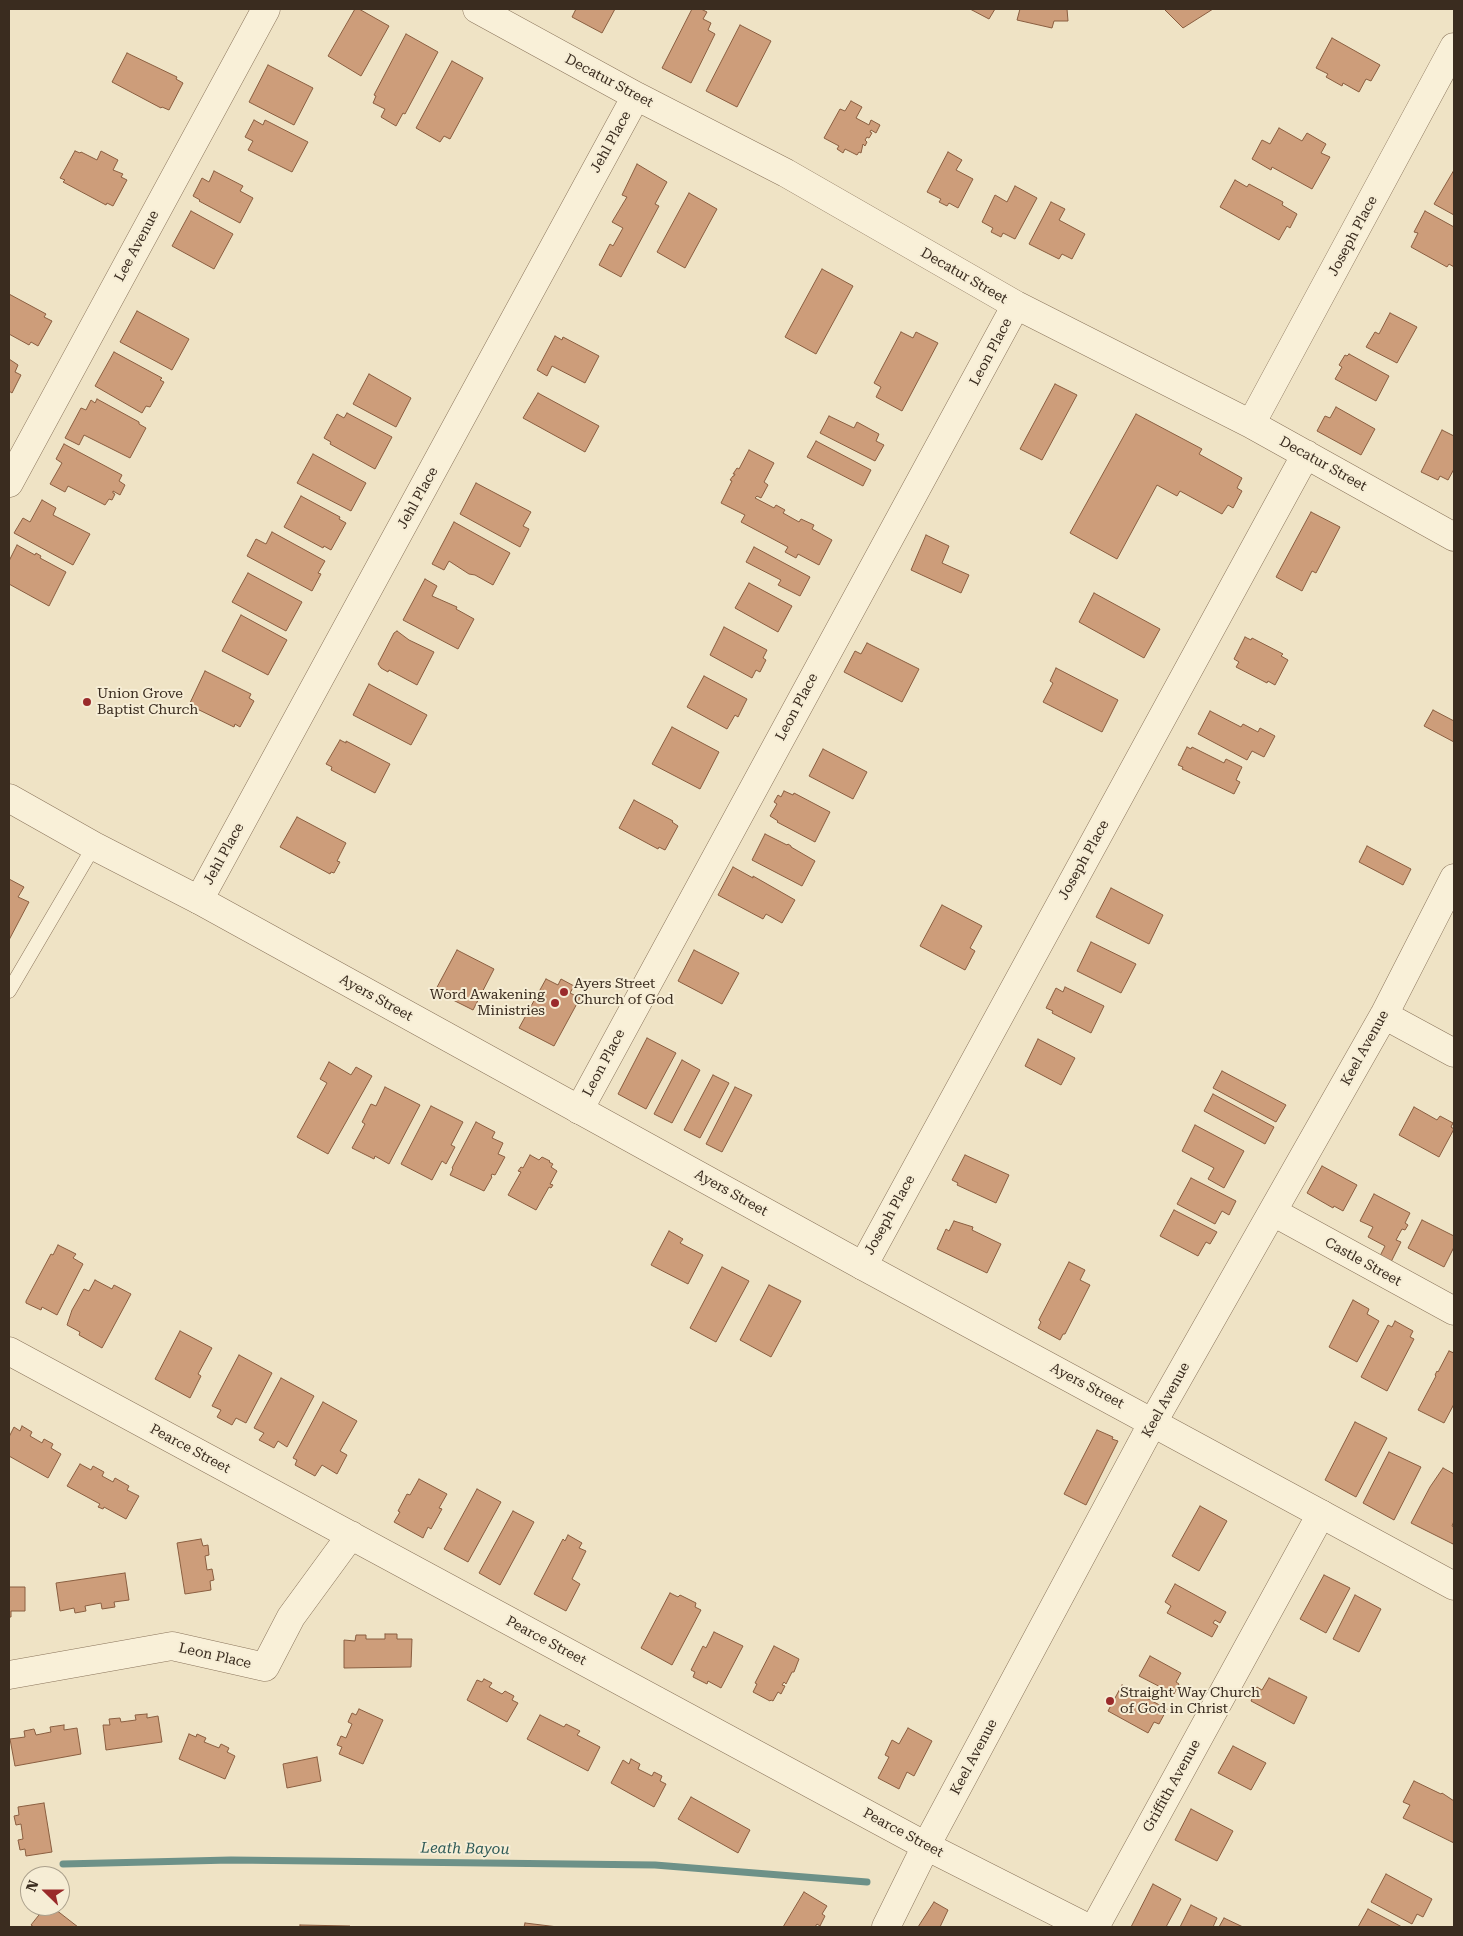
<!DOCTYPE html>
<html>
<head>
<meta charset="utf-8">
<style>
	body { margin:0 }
	#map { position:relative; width:1463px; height:1936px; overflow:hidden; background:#efe3c5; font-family:"Roboto Serif",serif }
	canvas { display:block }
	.frame { position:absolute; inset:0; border:10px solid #3a2c1f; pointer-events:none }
	.north { position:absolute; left:20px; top:1866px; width:50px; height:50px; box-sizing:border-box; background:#f6edd5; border:1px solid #aba08c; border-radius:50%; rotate:292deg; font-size:14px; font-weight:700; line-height:20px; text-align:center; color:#3a2c1f }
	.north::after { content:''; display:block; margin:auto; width:18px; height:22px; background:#9a2a2a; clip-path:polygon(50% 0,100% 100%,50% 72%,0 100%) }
</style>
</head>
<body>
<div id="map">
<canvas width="1463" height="1936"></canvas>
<div class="frame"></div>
<div class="north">N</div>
</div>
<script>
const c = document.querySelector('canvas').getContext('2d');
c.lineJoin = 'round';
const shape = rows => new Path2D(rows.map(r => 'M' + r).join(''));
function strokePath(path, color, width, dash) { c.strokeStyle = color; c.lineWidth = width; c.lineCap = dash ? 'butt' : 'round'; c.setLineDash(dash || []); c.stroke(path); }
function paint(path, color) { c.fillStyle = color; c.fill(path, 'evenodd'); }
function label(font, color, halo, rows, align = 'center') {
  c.font = font + ' "Roboto Serif",serif'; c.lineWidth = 4; c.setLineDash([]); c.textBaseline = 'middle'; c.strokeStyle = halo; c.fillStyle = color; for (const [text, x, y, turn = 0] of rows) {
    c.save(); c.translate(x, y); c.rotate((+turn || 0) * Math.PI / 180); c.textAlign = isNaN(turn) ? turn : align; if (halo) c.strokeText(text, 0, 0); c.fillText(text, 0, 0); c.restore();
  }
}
const stream = shape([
	[63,1864,231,1860,655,1865,867,1882]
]);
const building = shape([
	[355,9,359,9,389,26,361,76,328,56,355,9],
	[576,9,615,9,602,33,572,17,576,9],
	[692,9,701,9,707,12,703,19,711,23,708,30,715,34,691,83,662,68,692,9],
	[970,9,995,9,989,19,970,9],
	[1020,9,1067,9,1068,21,1054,21,1052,28,1017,20,1020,9],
	[1164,9,1213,9,1183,28,1164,9],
	[740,25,771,41,737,107,706,91,740,25],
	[406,34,438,52,405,114,403,113,396,126,381,117,385,109,373,103,376,96,374,95,406,34],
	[1332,38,1380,65,1371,81,1366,79,1359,92,1343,83,1342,86,1326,77,1328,74,1316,68,1332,38],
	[127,53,177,77,176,79,183,83,169,110,162,107,161,108,112,82,127,53],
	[452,61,483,78,450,139,444,136,440,142,416,128,452,61],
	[268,65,313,88,294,125,249,102,268,65],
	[851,101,862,107,856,118,869,125,871,120,880,125,876,133,871,130,870,132,872,133,869,138,867,137,865,140,867,142,865,146,863,144,861,153,859,152,857,155,845,149,843,153,837,149,839,146,824,138,840,109,845,111,851,101],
	[254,120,263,125,265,120,308,142,292,172,248,150,253,141,245,137,254,120],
	[1279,128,1302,141,1307,133,1326,144,1321,153,1330,157,1312,189,1272,167,1271,170,1252,159,1262,140,1270,144,1279,128],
	[75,151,80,153,81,152,97,160,101,151,118,160,113,170,123,174,121,177,127,180,113,206,107,203,106,205,63,182,65,180,60,178,75,151],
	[948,152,962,160,956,170,973,179,958,208,949,203,947,206,939,202,941,199,927,192,948,152],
	[637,164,667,182,655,204,659,206,621,277,599,265,610,244,613,246,623,228,612,222,627,197,622,195,637,164],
	[1454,170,1454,215,1434,204,1454,170],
	[214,171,243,186,240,191,253,198,240,223,199,201,200,200,193,196,202,178,209,182,214,171],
	[1235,180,1247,187,1249,184,1283,202,1282,205,1297,214,1290,228,1287,226,1279,240,1220,207,1235,180],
	[1015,186,1037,198,1015,239,1003,233,1001,237,991,232,993,228,982,222,995,195,1007,202,1015,186],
	[689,193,717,209,685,268,657,252,689,193],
	[1051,202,1065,209,1059,220,1085,234,1072,259,1062,254,1059,259,1029,244,1051,202],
	[191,211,233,234,214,269,172,246,191,211],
	[1425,211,1454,227,1454,267,1449,264,1447,267,1411,247,1418,233,1414,232,1425,211],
	[822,269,853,286,816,354,785,337,822,269],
	[9,294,46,314,44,317,52,321,38,346,31,342,29,345,9,334,9,294],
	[137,311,189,339,172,370,120,342,137,311],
	[1390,313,1417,327,1397,363,1366,347,1375,332,1379,334,1390,313],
	[901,332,913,338,916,332,938,343,902,411,876,397,881,387,874,383,901,332],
	[555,336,562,340,563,337,599,356,585,383,552,366,547,376,537,370,555,336],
	[114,352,162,378,160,380,164,382,150,407,146,406,142,413,95,386,114,352],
	[1349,354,1389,376,1376,401,1335,379,1342,367,1339,365,1345,355,1347,356,1349,354],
	[9,359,18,365,15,372,21,375,12,393,9,391,9,359],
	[369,374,411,398,396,427,353,404,369,374],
	[1055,384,1077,395,1042,460,1020,449,1055,384],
	[538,393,599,426,585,452,523,418,538,393],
	[97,399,139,422,139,424,146,428,130,458,84,435,79,445,65,438,81,408,86,410,91,400,95,403,97,399],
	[1336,407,1375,429,1361,455,1317,431,1325,416,1330,418,1336,407],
	[347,413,392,437,375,469,330,444,331,442,324,438,337,414,344,418,347,413],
	[1136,414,1202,449,1199,454,1242,478,1237,488,1242,491,1233,508,1228,505,1222,514,1180,491,1177,496,1157,485,1117,559,1070,533,1136,414],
	[829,416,854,428,857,422,879,434,876,441,884,445,875,461,820,433,829,416],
	[1442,430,1454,436,1454,469,1448,480,1440,476,1438,480,1421,472,1442,430],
	[816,441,871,470,863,486,807,457,816,441],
	[64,444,122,475,119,481,125,485,120,495,113,491,113,493,115,494,112,500,109,499,105,505,68,486,65,492,50,484,62,463,56,459,64,444],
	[749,450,774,463,764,482,768,485,761,498,757,496,755,498,774,508,776,505,785,510,783,513,799,522,801,519,814,525,812,529,832,540,819,565,798,554,796,558,785,552,788,547,741,522,745,515,721,503,732,481,730,480,733,476,734,476,735,474,733,474,737,468,739,469,749,450],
	[313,454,366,483,351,511,297,483,313,454],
	[476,483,531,512,523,526,529,529,520,547,460,514,476,483],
	[301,496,340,517,339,519,346,523,331,550,324,546,323,548,284,527,301,496],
	[42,500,56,508,53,515,90,534,73,565,14,533,23,518,30,522,42,500],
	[1311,512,1340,527,1316,573,1312,571,1302,591,1276,577,1311,512],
	[454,522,510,553,493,585,475,575,469,574,449,561,444,570,432,564,454,522],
	[272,532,325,561,318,573,321,574,312,591,247,556,256,539,266,544,272,532],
	[926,535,949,546,942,563,969,575,961,593,911,570,926,535],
	[17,545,35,555,36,553,41,556,40,558,66,572,49,606,9,584,9,561,17,545],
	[754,547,810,577,800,596,778,585,781,580,746,562,754,547],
	[248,573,302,602,286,631,232,602,248,573],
	[425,579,437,586,432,596,457,607,456,609,474,619,458,649,403,620,425,579],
	[749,583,792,606,778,632,735,608,749,583],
	[1094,593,1160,629,1144,658,1079,622,1094,593],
	[241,615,287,640,268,675,222,651,241,615],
	[724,627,767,650,763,658,766,660,760,672,756,670,752,678,710,655,724,627],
	[397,631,409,640,434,652,417,685,389,670,388,672,381,668,378,664,394,633,397,631],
	[1245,637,1251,640,1252,638,1283,654,1281,656,1288,660,1275,685,1268,681,1267,683,1236,667,1239,662,1234,659,1245,637],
	[867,643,919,669,902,702,844,672,855,651,861,654,867,643],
	[1056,668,1118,700,1102,732,1043,702,1053,683,1050,681,1056,668],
	[205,671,251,694,249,698,254,701,240,727,235,724,234,727,189,705,205,671],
	[704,676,747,699,738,717,735,715,727,729,687,707,704,676],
	[369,684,427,715,411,745,353,715,369,684],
	[1433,710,1454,721,1454,742,1424,726,1433,710],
	[1210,711,1241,727,1243,724,1258,732,1260,728,1275,736,1264,757,1252,751,1247,760,1198,734,1210,711],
	[672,727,719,752,700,789,652,764,672,727],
	[340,740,346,743,346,741,390,764,375,793,331,770,332,767,326,764,340,740],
	[1187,747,1191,749,1192,747,1224,763,1226,759,1242,767,1236,780,1240,782,1234,794,1182,769,1183,767,1178,765,1187,747],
	[823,749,867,772,853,799,809,776,823,749],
	[784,791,793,795,794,793,830,812,815,842,777,822,778,821,770,816,777,804,774,802,778,795,781,797,784,791],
	[634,800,673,821,672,822,678,826,665,850,659,847,658,849,619,828,634,800],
	[297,817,346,843,337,861,340,862,334,873,331,872,330,874,280,847,297,817],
	[765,834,787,845,788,844,791,846,791,847,815,861,802,886,752,860,765,834],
	[1367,846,1411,869,1403,885,1359,862,1367,846],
	[733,867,753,878,753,876,795,900,782,923,766,914,763,919,718,895,733,867],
	[9,879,24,887,18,897,29,902,9,940,9,879],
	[1111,888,1163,915,1149,944,1096,917,1111,888],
	[942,905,982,926,970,948,975,951,965,970,920,946,942,905],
	[1091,942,1136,964,1121,993,1077,971,1091,942],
	[457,950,494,969,473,1010,435,991,457,950],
	[694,950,739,973,722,1004,678,981,694,950],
	[546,979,558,985,561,979,574,986,570,993,580,998,554,1046,519,1028,546,979],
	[1065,987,1104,1006,1091,1033,1052,1013,1053,1011,1046,1008,1056,988,1063,992,1065,987],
	[647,1038,676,1053,646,1109,618,1094,647,1038],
	[1038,1039,1075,1058,1061,1085,1025,1066,1038,1039],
	[682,1060,700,1070,672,1123,654,1114,682,1060],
	[329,1062,351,1075,356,1067,372,1076,328,1154,297,1137,327,1083,320,1079,329,1062],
	[1222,1071,1286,1105,1276,1122,1213,1088,1222,1071],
	[713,1075,729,1083,700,1138,684,1130,713,1075],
	[385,1087,420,1105,389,1164,375,1156,374,1159,352,1148,365,1124,362,1122,371,1104,376,1106,385,1087],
	[735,1087,752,1095,722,1152,706,1144,735,1087],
	[1213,1094,1274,1127,1265,1144,1204,1111,1213,1094],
	[431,1106,463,1122,451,1145,455,1147,446,1164,442,1161,432,1180,401,1164,431,1106],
	[1414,1107,1437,1120,1440,1116,1453,1123,1451,1127,1454,1129,1439,1157,1399,1135,1414,1107],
	[476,1122,495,1132,492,1138,503,1143,498,1154,505,1157,495,1175,492,1174,491,1176,492,1177,484,1191,450,1175,453,1169,452,1168,476,1122],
	[1195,1125,1244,1151,1224,1188,1208,1179,1214,1168,1182,1151,1195,1125],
	[530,1155,539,1160,542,1157,550,1161,549,1162,553,1164,551,1167,557,1171,550,1184,553,1185,551,1188,549,1187,536,1210,508,1195,521,1172,518,1171,521,1167,523,1168,530,1155],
	[965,1155,1009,1175,996,1203,957,1185,958,1183,952,1180,965,1155],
	[1322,1166,1357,1185,1343,1211,1334,1206,1333,1208,1307,1193,1322,1166],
	[1191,1178,1236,1201,1229,1215,1222,1211,1215,1224,1177,1204,1191,1178],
	[1374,1194,1410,1213,1405,1223,1408,1225,1405,1230,1402,1229,1396,1240,1401,1242,1391,1262,1380,1256,1385,1246,1368,1237,1373,1227,1360,1221,1374,1194],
	[1174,1210,1217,1232,1210,1244,1206,1242,1198,1256,1160,1236,1174,1210],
	[1422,1220,1454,1236,1454,1247,1444,1267,1408,1248,1422,1220],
	[954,1221,973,1227,972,1230,1001,1244,987,1273,937,1249,946,1229,949,1231,954,1221],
	[669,1231,683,1239,680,1243,703,1255,688,1284,651,1265,669,1231],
	[58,1245,76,1254,73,1258,83,1264,57,1315,42,1307,41,1310,26,1303,26,1301,51,1254,53,1255,58,1245],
	[1069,1262,1085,1270,1080,1280,1090,1285,1065,1334,1063,1334,1060,1340,1038,1328,1041,1322,1039,1320,1069,1262],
	[722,1267,749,1281,716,1342,690,1328,722,1267],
	[95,1280,112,1289,114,1285,131,1294,102,1348,79,1335,80,1332,67,1325,72,1310,84,1289,89,1291,95,1280],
	[769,1285,801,1301,771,1357,740,1340,769,1285],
	[1353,1300,1369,1309,1367,1314,1379,1321,1357,1362,1329,1347,1353,1300],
	[1395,1321,1413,1331,1410,1337,1414,1339,1387,1391,1361,1377,1388,1325,1392,1327,1395,1321],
	[180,1331,212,1348,198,1374,201,1376,190,1398,155,1379,180,1331],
	[1449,1351,1454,1353,1454,1404,1444,1423,1418,1410,1436,1376,1435,1375,1437,1371,1438,1372,1449,1351],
	[239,1355,272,1373,246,1423,236,1418,232,1425,217,1417,221,1410,212,1406,239,1355],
	[281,1378,314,1396,287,1447,278,1441,274,1448,259,1440,264,1433,254,1428,281,1378],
	[323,1402,357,1421,340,1451,347,1455,337,1474,322,1465,315,1476,295,1465,297,1460,293,1458,323,1402],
	[1355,1422,1387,1438,1356,1497,1325,1480,1355,1422],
	[22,1426,32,1432,30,1436,42,1443,44,1439,53,1444,51,1448,61,1454,48,1478,9,1456,9,1437,14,1427,20,1431,22,1426],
	[1097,1430,1113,1437,1112,1439,1118,1441,1086,1505,1064,1494,1097,1430],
	[1389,1452,1421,1467,1394,1520,1363,1503,1389,1452],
	[80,1464,91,1470,93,1466,104,1472,102,1476,113,1482,115,1478,129,1486,127,1490,139,1496,126,1519,104,1507,103,1509,98,1507,100,1504,67,1486,80,1464],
	[1443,1468,1454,1474,1454,1521,1452,1526,1454,1527,1454,1541,1453,1544,1411,1523,1430,1487,1443,1468],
	[419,1479,447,1494,439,1508,442,1509,431,1529,428,1527,423,1538,394,1522,400,1512,398,1511,407,1494,410,1495,419,1479],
	[477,1489,501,1502,468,1562,444,1549,477,1489],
	[1200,1506,1227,1521,1199,1571,1172,1556,1200,1506],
	[513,1511,534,1522,500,1585,479,1573,513,1511],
	[568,1535,582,1543,579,1548,586,1551,572,1579,580,1584,566,1611,534,1594,563,1539,565,1541,568,1535],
	[201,1539,203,1546,208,1545,209,1555,205,1556,207,1570,212,1569,214,1580,210,1581,211,1590,185,1594,177,1543,201,1539],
	[125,1573,129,1600,114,1602,115,1607,102,1609,101,1603,85,1606,86,1611,75,1613,74,1608,60,1611,56,1583,125,1573],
	[1324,1575,1350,1588,1326,1633,1300,1619,1324,1575],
	[1175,1584,1226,1612,1220,1623,1215,1620,1213,1623,1218,1626,1212,1637,1167,1613,1171,1606,1165,1602,1175,1584],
	[9,1587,25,1587,25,1611,11,1611,11,1617,9,1617,9,1587],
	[670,1593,678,1597,680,1595,696,1603,695,1607,701,1610,672,1665,641,1648,670,1593],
	[1355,1595,1381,1609,1359,1652,1333,1639,1355,1595],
	[714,1632,743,1646,721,1688,708,1681,707,1684,693,1677,695,1672,691,1670,703,1646,706,1648,714,1632],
	[385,1634,397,1634,397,1639,412,1639,411,1667,344,1668,344,1640,355,1641,356,1635,366,1635,366,1639,385,1639,385,1634],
	[774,1646,799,1659,794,1672,792,1672,786,1684,784,1682,782,1685,785,1686,781,1694,778,1692,773,1701,771,1700,770,1701,753,1692,757,1684,755,1683,774,1646],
	[1150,1656,1181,1673,1176,1682,1179,1684,1174,1694,1139,1676,1150,1656],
	[1269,1678,1307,1697,1294,1724,1251,1701,1257,1687,1262,1690,1269,1678],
	[484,1679,492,1683,489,1687,502,1694,505,1691,514,1696,512,1700,518,1703,507,1722,467,1700,477,1680,482,1682,484,1679],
	[1122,1685,1167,1709,1159,1724,1154,1722,1148,1733,1108,1711,1122,1685],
	[359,1709,383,1720,363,1764,339,1754,342,1747,337,1745,341,1736,346,1738,352,1724,348,1722,352,1713,356,1715,359,1709],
	[147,1714,147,1718,158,1716,162,1742,106,1750,103,1725,110,1725,109,1719,120,1718,121,1722,136,1720,135,1715,147,1714],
	[540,1715,564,1727,566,1724,580,1731,577,1735,600,1747,588,1771,527,1739,540,1715],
	[64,1725,64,1730,77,1728,81,1754,15,1766,10,1739,25,1737,24,1731,34,1729,36,1735,51,1732,50,1727,64,1725],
	[908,1728,932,1741,914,1776,907,1772,899,1789,878,1778,889,1757,885,1755,892,1740,899,1744,908,1728],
	[189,1734,196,1737,197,1734,206,1738,204,1742,219,1748,221,1744,229,1748,227,1752,235,1756,225,1779,179,1759,189,1734],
	[1233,1746,1266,1763,1251,1790,1218,1773,1233,1746],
	[317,1757,321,1781,287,1788,283,1764,317,1757],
	[631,1759,640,1764,638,1769,652,1776,654,1772,662,1776,660,1781,666,1784,654,1807,611,1783,623,1760,629,1764,631,1759],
	[1414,1781,1441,1794,1442,1793,1454,1801,1454,1843,1403,1818,1410,1805,1403,1802,1414,1781],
	[691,1797,750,1830,738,1853,678,1819,691,1797],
	[44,1803,52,1852,26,1856,25,1849,20,1850,18,1840,23,1839,21,1824,16,1825,14,1816,19,1815,18,1807,44,1803],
	[1191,1809,1233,1831,1217,1861,1175,1840,1191,1809],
	[1386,1874,1432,1899,1423,1917,1417,1914,1412,1924,1371,1902,1386,1874],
	[1153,1884,1181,1899,1166,1927,1131,1927,1153,1884],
	[804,1892,827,1906,822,1914,825,1916,820,1926,817,1924,815,1927,783,1927,804,1892],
	[934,1902,948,1910,940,1927,918,1927,934,1902],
	[1191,1905,1217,1918,1213,1927,1180,1927,1191,1905],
	[46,1906,51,1906,78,1927,34,1927,31,1925,46,1906],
	[1368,1909,1402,1927,1358,1927,1368,1909],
	[1224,1918,1243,1927,1219,1927,1224,1918],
	[525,1923,558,1927,524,1927,525,1923],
	[300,1925,350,1926,350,1927,300,1927,300,1925]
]);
const service = shape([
	[9,991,94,846]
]);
const minor = shape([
	[477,9,636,96,786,173,1016,305,1251,424,1454,537],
	[1251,424,1454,47],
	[9,483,266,9],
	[199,900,636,96],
	[1384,1015,1454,1053],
	[579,1110,1016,305],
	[1273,1212,1454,1311],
	[863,1266,1306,454],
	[9,1351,926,1846,1086,1927],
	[9,1675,172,1646,265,1667,291,1617,351,1535],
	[886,1927,926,1846,1153,1422,1384,1015,1454,878],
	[1095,1927,1321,1514]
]);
const tertiary = shape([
	[9,798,94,846,199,900,863,1266,1454,1586]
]);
const markers = [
	[87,702,5,"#9a2a2a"],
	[564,992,5,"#9a2a2a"],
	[555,1003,5,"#9a2a2a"],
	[1110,1701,5,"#9a2a2a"]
];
const streetNames = [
	["Decatur Street",609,81,28],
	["Jehl Place",611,142,-61],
	["Joseph Place",1353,236,-62],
	["Lee Avenue",137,246,-62],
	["Decatur Street",964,276,30],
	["Leon Place",991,352,-62],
	["Decatur Street",1323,464,29],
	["Jehl Place",418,498,-61],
	["Leon Place",797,707,-62],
	["Jehl Place",224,854,-61],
	["Joseph Place",1084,860,-61],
	["Ayers Street",376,998,29],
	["Keel Avenue",1365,1048,-61],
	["Leon Place",604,1063,-62],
	["Ayers Street",731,1193,29],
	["Joseph Place",890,1215,-61],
	["Castle Street",1363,1262,29],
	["Ayers Street",1087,1386,28],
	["Keel Avenue",1166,1400,-61],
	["Pearce Street",190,1449,28],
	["Pearce Street",546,1641,28],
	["Leon Place",215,1656,13],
	["Keel Avenue",974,1757,-62],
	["Griffith Avenue",1172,1786,-61],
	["Pearce Street",903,1833,28]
];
const poiNames = [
	["Union Grove",97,694],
	["Baptist Church",97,710],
	["Ayers Street",574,984],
	["Church of God",574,1000],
	["Word Awakening",545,995,"right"],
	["Ministries",545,1011,"right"],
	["Straight Way Church",1120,1693],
	["of God in Christ",1120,1709]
];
const waterNames = [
	["Leath Bayou",465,1849,1]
];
strokePath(stream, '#6d9188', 7);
paint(building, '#cd9d7a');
strokePath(building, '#8a5e40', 1);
strokePath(service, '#8a745b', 15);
strokePath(minor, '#8a745b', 29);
strokePath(tertiary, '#8a745b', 29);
strokePath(service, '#f9f0d8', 14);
strokePath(minor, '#f9f0d8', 28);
strokePath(tertiary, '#f9f0d8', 28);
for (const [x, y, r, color] of markers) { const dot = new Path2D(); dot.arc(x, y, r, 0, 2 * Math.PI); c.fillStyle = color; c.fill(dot); strokePath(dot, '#f6edd5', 2); }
label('14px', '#3a2c1f', '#f6edd5', streetNames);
label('14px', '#3a2c1f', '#f6edd5', poiNames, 'left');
label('italic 15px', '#2e5a57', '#f6edd5', waterNames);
</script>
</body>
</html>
